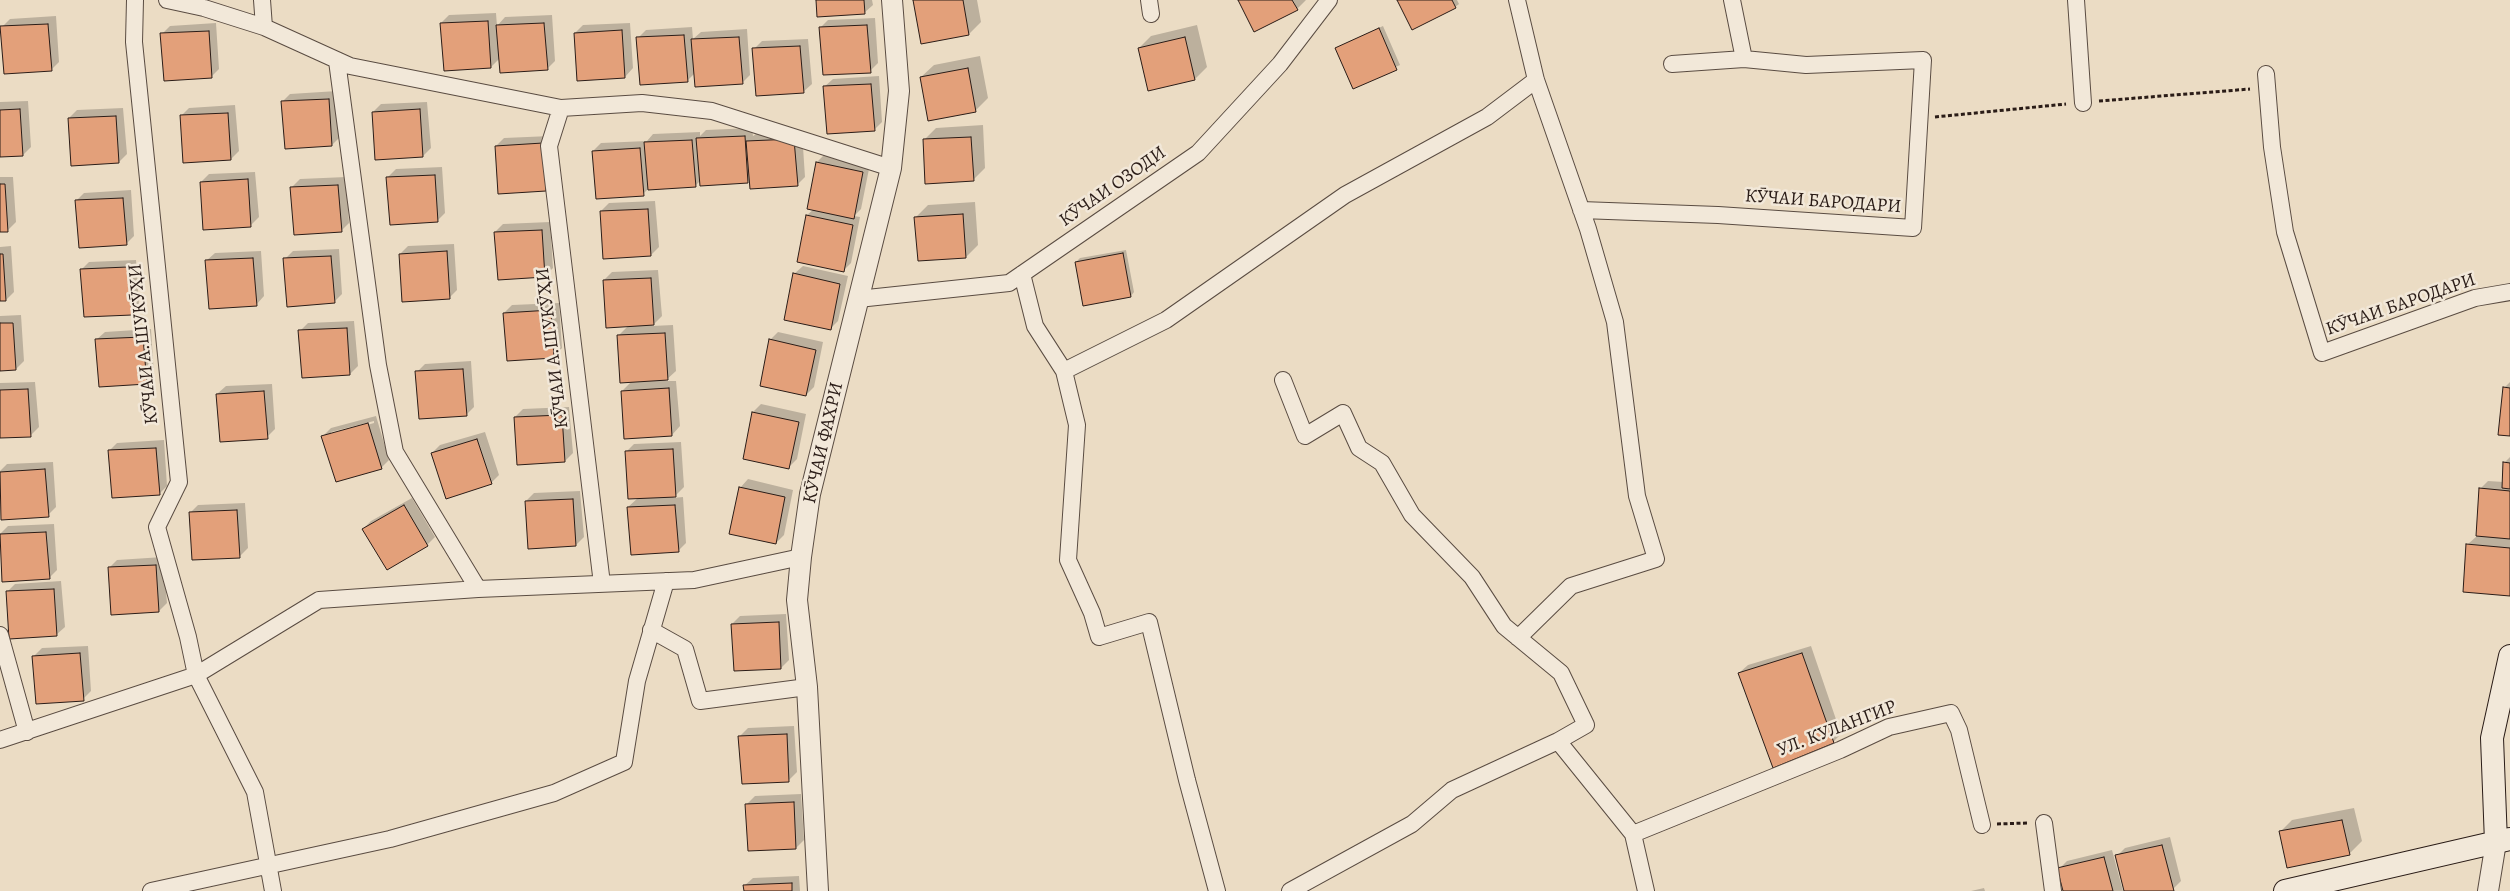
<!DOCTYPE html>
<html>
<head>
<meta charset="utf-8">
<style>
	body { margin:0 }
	canvas { display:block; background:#ebdcc4 }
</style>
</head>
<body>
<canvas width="2510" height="891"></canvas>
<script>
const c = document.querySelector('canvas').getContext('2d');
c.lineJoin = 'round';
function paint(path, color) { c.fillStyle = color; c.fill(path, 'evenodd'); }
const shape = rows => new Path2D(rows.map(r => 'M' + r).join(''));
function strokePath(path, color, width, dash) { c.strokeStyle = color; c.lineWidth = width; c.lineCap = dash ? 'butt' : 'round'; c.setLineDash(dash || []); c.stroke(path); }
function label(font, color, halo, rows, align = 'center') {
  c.font = font + ' Alegreya,serif'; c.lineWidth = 5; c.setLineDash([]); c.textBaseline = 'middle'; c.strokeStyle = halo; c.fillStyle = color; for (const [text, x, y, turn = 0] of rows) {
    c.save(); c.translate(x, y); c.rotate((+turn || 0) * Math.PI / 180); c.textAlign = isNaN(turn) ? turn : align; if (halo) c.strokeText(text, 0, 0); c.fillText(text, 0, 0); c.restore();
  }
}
const shadow = shape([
	[817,0,872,0,873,5,864,13],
	[915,0,977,0,981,22,969,34],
	[1239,0,1306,0,1297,9],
	[1399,0,1457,0,1459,4,1455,7],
	[496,13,497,26,505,17,552,15,555,61,547,69,500,58,491,67,441,23,449,15],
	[56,16,59,62,51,70,2,27,10,19],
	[875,18,878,63,870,71,820,28,828,20],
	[216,23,219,69,211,77,162,34,170,26],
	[630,23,633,68,625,77,575,33,583,25],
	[1197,25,1207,67,1195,79,1139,48,1151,36],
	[1383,26,1400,65,1353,88,1336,48],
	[692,27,693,39,701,32,747,29,750,75,742,83,695,73,687,81,638,38,646,30],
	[808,39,812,84,803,92,754,49,762,41],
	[980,56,988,98,976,110,921,77,934,65],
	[879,76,882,122,874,130,824,87,833,79],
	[337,91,340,137,332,145,282,102,290,94],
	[28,101,31,147,23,155,0,156,0,102],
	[427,102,431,148,423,156,373,112,381,104],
	[235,105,239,151,231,159,181,116,189,108],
	[123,108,127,154,119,162,69,118,77,110],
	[983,125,985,168,973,180,924,140,936,128],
	[752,128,753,136,756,134,802,132,805,177,797,185,750,179,748,182,701,180,695,186,649,188,643,194,593,151,601,143,647,141,653,134,700,132,700,136,706,130],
	[550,136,554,181,546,189,496,146,504,138],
	[825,154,870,164,861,209,854,216,860,217,851,263,843,271,807,215,814,209,808,208,817,162],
	[442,167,445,213,437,221,388,177,396,169],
	[255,172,259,217,251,225,201,182,209,174],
	[0,177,13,177,16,222,8,230,0,231],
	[346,177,349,223,341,231,292,187,300,179],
	[131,190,134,236,126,244,76,201,84,193],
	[655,201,659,247,651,255,601,211,609,203],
	[975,202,978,245,966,257,916,217,928,205],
	[550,222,553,268,545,276,495,232,503,224],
	[454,244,457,290,449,298,400,254,408,246],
	[11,246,14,292,6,300,0,300,0,247],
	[339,249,342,294,334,302,285,259,293,251],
	[1126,250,1134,292,1131,296,1076,262,1080,258],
	[261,251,264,296,256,305,206,261,215,253],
	[136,260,139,305,131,313,81,270,89,262],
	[803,266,848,276,838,321,830,329,794,274],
	[658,270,662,316,652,326,673,325,676,371,665,381,676,381,680,426,672,435,622,391,632,381,618,336,628,326,604,280,612,272],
	[559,303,562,348,554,357,508,359,504,313,512,305],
	[21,315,24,361,16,369,0,370,0,316],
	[354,321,358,366,350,374,300,331,308,323],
	[151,329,154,375,146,383,96,340,105,332],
	[778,332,823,342,814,387,806,395,770,340],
	[471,361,474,407,466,415,417,372,425,364],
	[35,382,39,427,31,435,0,437,0,383],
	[2510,382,2510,435,2504,388],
	[272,384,275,429,267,437,217,394,226,386],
	[761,404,806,414,797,459,789,467,753,412],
	[569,407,573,453,565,461,515,417,523,409],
	[376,416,389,460,381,468,323,436,331,428],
	[374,421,374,423,331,435,331,432],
	[485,432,499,475,491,483,432,453,440,445],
	[164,440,167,486,159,494,109,451,117,443],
	[681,442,684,487,673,498,683,497,686,543,678,551,628,507,638,498,626,452,634,444],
	[2510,457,2510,594,2468,544,2477,536,2480,489,2488,481,2504,482,2504,463],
	[53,462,56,507,48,515,2,518,0,471,7,464],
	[748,479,793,490,784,535,776,543,740,488],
	[580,491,584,537,576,545,526,501,534,493],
	[412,498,435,537,427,545,363,529,371,521],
	[245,503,248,548,240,556,190,513,198,505],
	[54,524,57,570,49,578,3,581,0,534,8,526],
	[163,557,167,603,159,611,109,568,117,560],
	[61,581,65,627,56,635,7,592,15,584],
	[786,614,789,660,781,668,732,624,740,616],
	[88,646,91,691,83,699,34,656,42,648],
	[1811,646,1841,734,1833,742,1739,673,1748,665],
	[794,726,797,772,789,780,740,736,748,728],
	[801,794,804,840,796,848,747,804,755,796],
	[2354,808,2362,841,2349,854,2280,832,2292,820],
	[2170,837,2181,881,2173,889,2167,891,2126,891,2117,856,2125,848],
	[2112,850,2123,891,2065,891,2059,869,2067,861],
	[799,876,800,891,745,891,744,886,753,878],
	[1984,888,1985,891,1971,891]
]);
const building = shape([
	[816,0,864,0,865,14,817,17,816,0],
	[913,0,963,0,969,35,921,44,913,0],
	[1238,0,1292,0,1298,10,1254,32,1238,0],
	[1397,0,1452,0,1456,8,1412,30,1397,0],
	[488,21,491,68,444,71,440,23,488,21],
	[544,23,548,70,500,73,496,25,544,23],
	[48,24,52,71,4,74,0,26,48,24],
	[867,25,871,73,823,75,819,27,867,25],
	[1379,28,1397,70,1353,89,1335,48,1379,28],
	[622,30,625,78,577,81,574,33,622,30],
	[209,31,212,78,164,81,160,33,209,31],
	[684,35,688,82,640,85,636,37,684,35],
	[739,37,743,84,695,87,691,39,739,37],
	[1185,37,1195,80,1148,91,1138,48,1185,37],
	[800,46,804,93,756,96,752,48,800,46],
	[968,68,976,112,928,121,920,77,968,68],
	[871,84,875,131,827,134,823,86,871,84],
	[329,99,332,146,285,149,281,101,329,99],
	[20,109,23,156,0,157,0,110,20,109],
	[420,109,423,157,375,160,372,112,420,109],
	[228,113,231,160,183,163,180,115,228,113],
	[116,116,119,163,71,166,68,118,116,116],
	[745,136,748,183,700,186,696,138,745,136],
	[971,137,974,181,925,184,923,139,971,137],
	[794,139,798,186,750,189,746,141,794,139],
	[692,140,696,187,648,190,644,142,692,140],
	[543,143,546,191,498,194,495,146,543,143],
	[640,148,644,196,596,199,592,151,640,148],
	[816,162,863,172,854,219,807,209,816,162],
	[435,175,438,222,390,225,386,177,435,175],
	[248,179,251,227,203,230,200,182,248,179],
	[0,184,5,184,8,232,0,232,0,184],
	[338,185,342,232,294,235,290,187,338,185],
	[123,198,127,245,79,248,75,200,123,198],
	[648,209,651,256,603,259,600,211,648,209],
	[963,214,966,258,918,261,914,217,963,214],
	[806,215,853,225,844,272,797,262,806,215],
	[542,230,545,277,498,280,494,232,542,230],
	[447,251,450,299,402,302,399,254,447,251],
	[1123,253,1131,297,1083,306,1075,262,1123,253],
	[0,254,3,254,6,301,0,301,0,254],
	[331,256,335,303,287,307,283,258,331,256],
	[253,258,257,306,209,309,205,260,253,258],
	[128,267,132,315,84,317,80,269,128,267],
	[793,273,840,284,831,330,784,320,793,273],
	[651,278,654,325,606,328,603,280,651,278],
	[551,310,554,358,507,361,503,313,551,310],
	[0,323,13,323,16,370,0,371,0,323],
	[347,328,350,375,302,378,298,330,347,328],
	[665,333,668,380,620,383,617,335,665,333],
	[143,337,147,384,99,387,95,339,143,337],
	[769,339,816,350,806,396,760,386,769,339],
	[463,369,467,416,419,419,415,371,463,369],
	[2503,387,2510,388,2510,436,2498,435,2503,387],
	[669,388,672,436,624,439,621,391,669,388],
	[28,389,31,437,0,438,0,390,28,389],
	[264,391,268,439,220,442,216,394,264,391],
	[752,412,799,422,789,469,743,459,752,412],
	[562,415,565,462,517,465,514,417,562,415],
	[368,423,382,469,336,482,321,436,368,423],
	[477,439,492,484,446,499,431,453,477,439],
	[156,448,160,495,112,498,108,450,156,448],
	[673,449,676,497,628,499,625,451,673,449],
	[2503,462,2510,463,2510,489,2502,488,2503,462],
	[45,469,49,517,1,520,0,472,45,469],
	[739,487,785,497,776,544,729,534,739,487],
	[2479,488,2510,491,2510,539,2476,536,2479,488],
	[573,499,576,546,528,549,525,501,573,499],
	[404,505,428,546,387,570,362,529,404,505],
	[675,505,679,552,631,555,627,507,675,505],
	[237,510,240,558,192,560,189,512,237,510],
	[46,532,50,579,2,582,0,534,46,532],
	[2466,544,2510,548,2510,596,2463,592,2466,544],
	[156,565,159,612,111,615,108,567,156,565],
	[54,589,57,636,9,639,6,591,54,589],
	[779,622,781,669,734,671,731,624,779,622],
	[80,653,84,701,36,704,32,656,80,653],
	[1802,653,1834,743,1773,768,1738,673,1802,653],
	[787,734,789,782,742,784,738,736,787,734],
	[794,802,796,849,748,851,745,804,794,802],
	[2342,820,2350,855,2287,868,2279,831,2342,820],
	[2162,845,2174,891,2124,891,2115,855,2162,845],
	[2104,857,2113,891,2063,891,2057,868,2104,857],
	[792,883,792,891,744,891,743,885,792,883]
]);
const path = shape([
	[2099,101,2250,89],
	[1935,117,2066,104],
	[1997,824,2028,823]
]);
const minor = shape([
	[135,0,134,42,179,482,157,527,188,637,196,675,255,792,273,891],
	[167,0,204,8,264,27,350,66,561,108,642,103,712,111,891,168],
	[262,0,264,27],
	[1149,0,1151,14],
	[1517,0,1536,80,1588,229,1615,322,1637,496,1656,559,1571,586,1518,638],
	[1732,0,1744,59],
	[2076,0,2083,103],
	[337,61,378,365,395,452,478,589],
	[2266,74,2272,147,2285,232,2322,353,2475,298,2510,292],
	[561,108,549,146,602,584],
	[1581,210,1718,215,1913,228,1923,60,1806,65,1744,59,1672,64],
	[1022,274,1035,326,1064,371,1077,425,1068,560,1092,613,1099,637,1149,622,1187,780,1217,891],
	[858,299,1009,283,1198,153,1280,64,1329,0],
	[1064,371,1166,320,1345,195,1487,117,1536,80],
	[1283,380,1305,436,1343,413,1359,448,1382,463,1412,515,1472,577,1504,626,1561,673,1586,725,1558,741],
	[651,630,685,649,700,701,807,687],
	[0,635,27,732],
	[0,740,196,675,319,600,478,589,694,580,801,557],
	[2044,823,2053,891],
	[1633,834,1840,750,1889,727,1951,713,1959,730,1982,825],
	[151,891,390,839,554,793,624,762,637,681,666,581],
	[1290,891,1412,824,1452,790,1558,741,1633,834,1646,891]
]);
const tertiary = shape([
	[818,891,807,687,797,600,801,557,810,494,891,168,899,91,892,0],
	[2488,891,2496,842]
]);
const secondary = shape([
	[2496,842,2492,738,2510,656],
	[2285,891,2510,839]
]);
const streetNames = [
	["КӮЧАИ ОЗОДИ",1113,187,-35],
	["КӮЧАИ БАРОДАРИ",1823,202,4],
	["КӮЧАИ БАРОДАРИ",2401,305,-19],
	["КӮЧАИ А.ШУКӮҲИ",144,344,-96],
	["КӮЧАИ А.ШУКӮҲИ",553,348,-97],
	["КӮЧАИ ФАХРИ",824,443,-77],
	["УЛ. КУЛАНГИР",1837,729,-21]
];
paint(shadow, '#0003');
paint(building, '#e3a07a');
strokePath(building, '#2a1c17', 1);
strokePath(minor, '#5a4c42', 18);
strokePath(tertiary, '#5a4c42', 22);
strokePath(secondary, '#2a1c17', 24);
strokePath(path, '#2a1c17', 3, [4, 2.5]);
strokePath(minor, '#f2e8d9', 16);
strokePath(tertiary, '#f2e8d9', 20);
strokePath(secondary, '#f2e8d9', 22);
label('19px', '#2a1c17', '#f2e8d9', streetNames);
</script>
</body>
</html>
